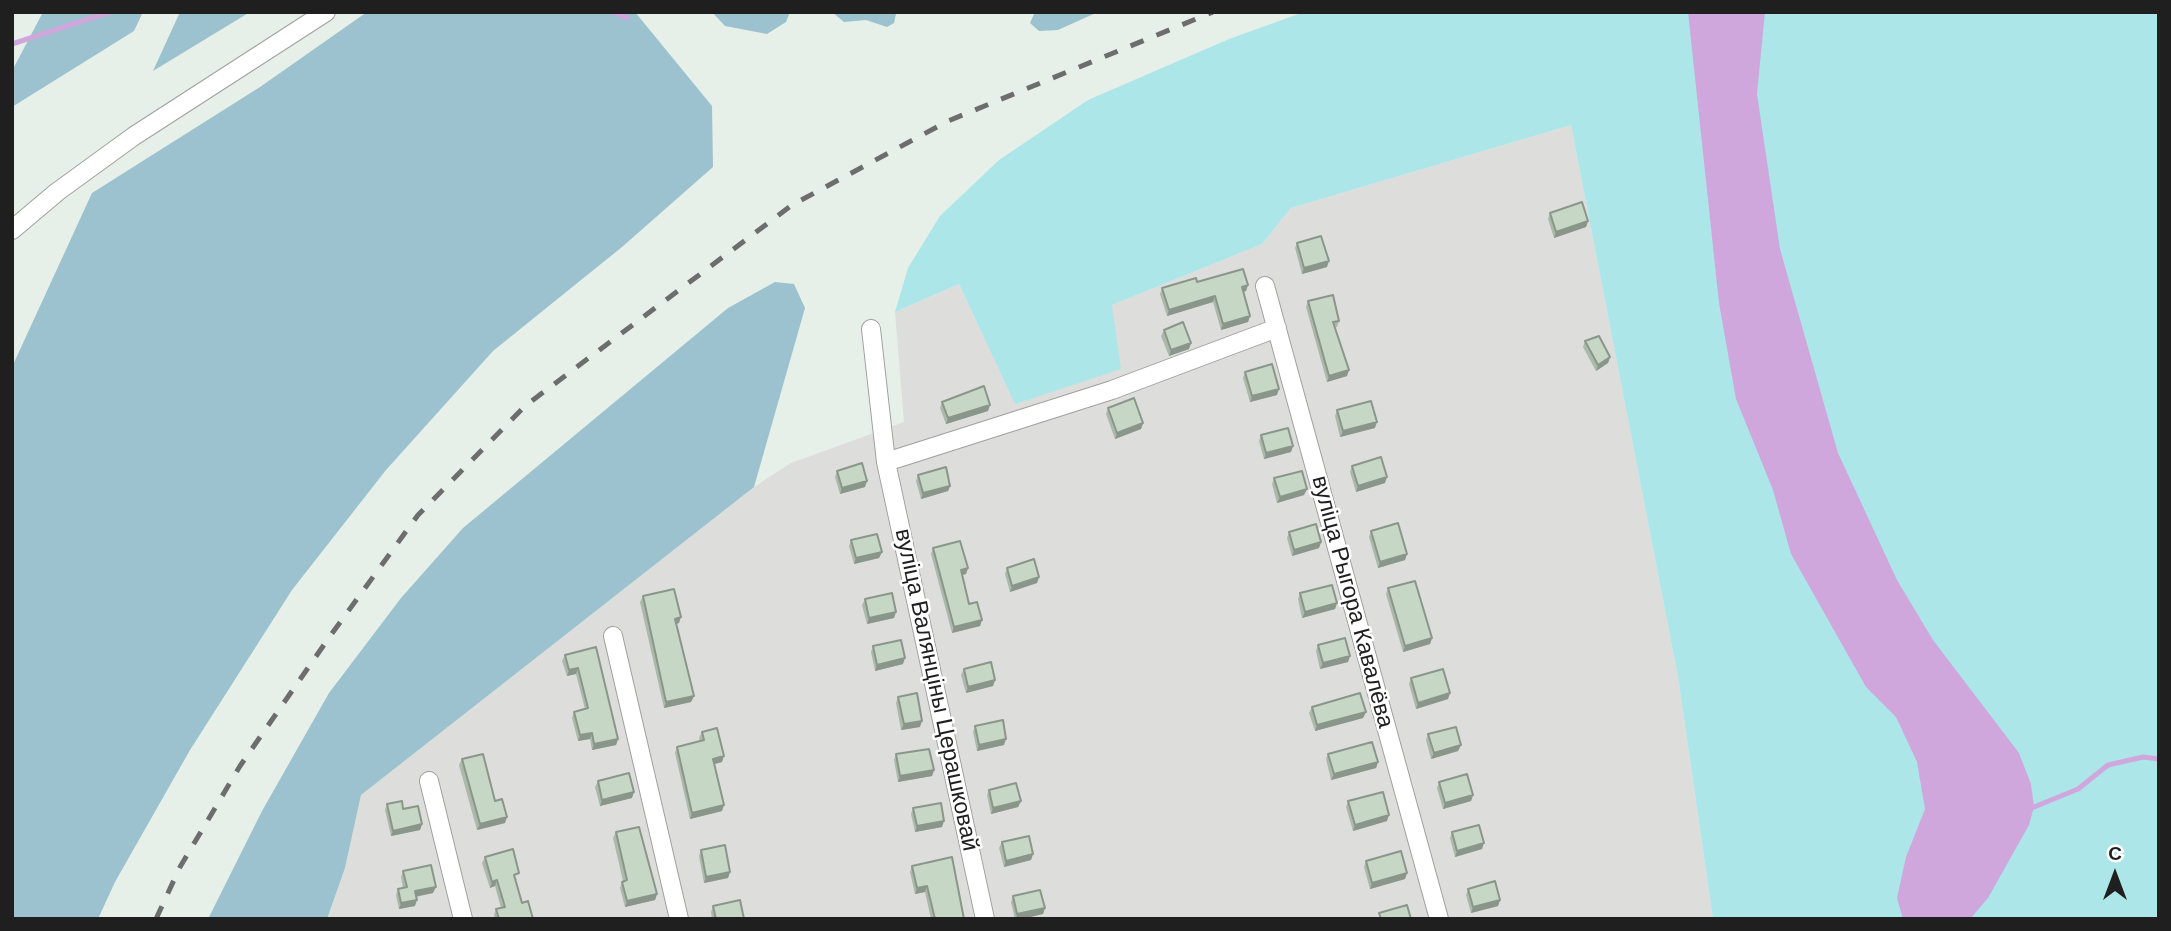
<!DOCTYPE html>
<html>
<head>
<meta charset="utf-8">
<style>
	body { margin:0 }
	#map { position:relative; width:2171px; height:931px; overflow:hidden; background:#e6f0e8; font-family:Arial,sans-serif }
	canvas { display:block }
	.frame { position:absolute; inset:0; border:14px solid #1f1f1f; pointer-events:none }
	.north { position:absolute; left:2080px; top:840px; width:70px; height:70px; -webkit-text-stroke:5px #fff; paint-order:stroke; rotate:0deg; font-size:19px; font-weight:700; line-height:28px; text-align:center; color:#1f1f1f }
	.north::after { content:''; display:block; margin:auto; width:24px; height:32px; background:#1f1f1f; clip-path:polygon(50% 0,100% 100%,50% 72%,0 100%) }
</style>
</head>
<body>
<div id="map">
<canvas width="2171" height="931"></canvas>
<div class="frame"></div>
<div class="north">С</div>
</div>
<script>
const c = document.querySelector('canvas').getContext('2d');
c.lineJoin = 'round';
function paint(path, color) { c.fillStyle = color; c.fill(path, 'evenodd'); }
const shape = rows => new Path2D(rows.map(r => 'M' + r).join(''));
function strokePath(path, color, width, dash) { c.strokeStyle = color; c.lineWidth = width; c.lineCap = dash ? 'butt' : 'round'; c.setLineDash(dash || []); c.stroke(path); }
function label(font, color, halo, rows, align = 'center') {
  c.font = font + ' Arial,sans-serif'; c.lineWidth = 5; c.setLineDash([]); c.textBaseline = 'middle'; c.strokeStyle = halo; c.fillStyle = color; for (const [text, x, y, turn = 0] of rows) {
    c.save(); c.translate(x, y); c.rotate((+turn || 0) * Math.PI / 180); c.textAlign = isNaN(turn) ? turn : align; if (halo) c.strokeText(text, 0, 0); c.fillText(text, 0, 0); c.restore();
  }
}
const residential = shape([
	[1571,125,1678,677,1713,919,327,919,345,868,361,795,754,487,791,463,904,422,895,312,959,284,1015,403,1112,305,1262,244,1291,208]
]);
const grass = shape([
	[1304,12,2159,12,2159,919,1713,919,1678,677,1571,125,1291,208,1262,244,1112,305,1121,369,1015,404,959,284,895,312,908,268,940,216,999,160,1088,100,1229,39]
]);
const forest = shape([
	[43,12,143,12,134,31,12,107,12,71],
	[180,12,250,12,153,71],
	[367,12,635,12,712,106,713,167,622,247,493,351,386,470,292,590,190,750,115,882,98,919,12,919,12,367,92,193,260,87],
	[712,12,790,12,786,22,767,34,725,26],
	[832,12,895,12,896,14,894,23,887,27,866,20,844,22],
	[1035,12,1098,12,1058,30,1039,31,1030,23],
	[775,282,794,284,805,308,754,487,361,795,345,868,327,919,208,919,262,811,329,693,401,598,463,528,728,308]
]);
const water = shape([
	[1688,12,1765,12,1757,94,1780,249,1838,453,1897,580,1933,640,2019,753,2031,784,2034,807,2029,825,1988,898,1970,919,1903,919,1897,898,1906,857,1925,809,1917,762,1896,717,1866,687,1791,554,1773,490,1736,399,1719,303]
]);
const stream = shape([
	[613,12,627,18],
	[12,44,110,12],
	[2034,807,2078,789,2108,765,2143,757,2159,759]
]);
const minor = shape([
	[12,230,57,192,134,136,326,12],
	[1265,286,1439,919],
	[871,329,886,462,985,919],
	[886,462,1112,390,1277,328],
	[613,636,679,919],
	[429,781,463,919]
]);
const rail = shape([
	[156,919,180,867,240,766,328,639,418,515,525,406,792,205,948,121,1213,12]
]);
const wall = shape([
	[1550,213,1588,221,1586,227,1554,238,1548,219],
	[1297,243,1327,267,1302,274,1295,248],
	[1197,282,1248,285,1246,291,1243,292,1250,316,1248,322,1221,330,1213,302,1167,316,1160,294,1162,288],
	[1308,301,1339,321,1337,327,1335,327,1347,376,1327,382,1306,307],
	[1164,330,1191,343,1189,349,1169,356,1161,336],
	[1585,341,1610,357,1608,363,1596,371,1583,347],
	[1245,372,1277,395,1250,402,1243,378],
	[942,402,988,411,946,424,940,408],
	[1108,408,1143,423,1141,429,1115,439,1106,414],
	[1337,410,1375,428,1340,437,1335,416],
	[1261,435,1293,446,1291,452,1264,459,1259,441],
	[1352,466,1385,483,1356,492,1350,472],
	[837,471,865,487,840,494,835,477],
	[918,475,950,486,948,491,921,499,916,481],
	[1274,478,1304,495,1277,503,1272,484],
	[1371,531,1407,554,1405,560,1378,568,1369,537],
	[1289,532,1321,542,1319,548,1292,556,1287,538],
	[851,540,882,552,879,558,854,564,849,546],
	[933,548,968,568,966,574,962,575,969,604,982,620,980,626,952,633,931,554],
	[1007,568,1039,577,1037,583,1010,592,1005,574],
	[1388,588,1432,638,1430,644,1403,652,1386,594],
	[1300,593,1337,603,1335,609,1302,618,1298,599],
	[643,596,679,623,676,624,694,696,691,702,664,708,640,602],
	[865,599,894,618,867,624,862,605],
	[1318,645,1348,662,1320,669,1316,651],
	[873,646,903,664,875,671,871,652],
	[596,647,618,739,616,745,592,750,590,739,578,741,572,718,574,712,585,709,576,674,567,676,562,661,565,655],
	[964,669,995,680,993,686,966,693,961,675],
	[1411,678,1448,699,1416,709,1409,684],
	[898,697,920,727,901,730,896,703],
	[1312,707,1366,712,1363,718,1315,731,1309,713],
	[975,726,1004,745,977,751,973,732],
	[702,732,722,762,714,764,722,811,690,819,675,753,677,747,700,741,699,738],
	[1428,734,1461,745,1458,751,1431,759,1426,740],
	[896,754,934,770,932,776,898,782,894,760],
	[1328,754,1378,762,1376,768,1331,780,1326,759],
	[462,759,495,801,505,823,477,830,459,765],
	[598,781,632,798,600,806,595,787],
	[1439,782,1473,795,1471,801,1443,809,1437,788],
	[989,790,1021,801,1018,807,991,814,987,795],
	[1348,801,1387,821,1353,831,1346,807],
	[387,804,403,809,422,824,420,830,391,836,385,810],
	[913,808,942,827,915,832,911,814],
	[616,832,657,894,655,900,625,907,620,888,622,882,623,881,613,838],
	[1452,832,1482,849,1455,857,1450,838],
	[1002,842,1033,854,1031,860,1004,867,999,848],
	[701,850,730,872,728,878,704,883,699,856],
	[485,857,517,879,516,880,522,903,533,919,495,919,494,915,496,909,501,908,495,886,490,888,482,863],
	[1366,861,1407,873,1405,879,1370,889,1364,867],
	[912,866,964,919,931,919,925,892,915,894,910,872],
	[403,871,433,893,416,897,415,906,399,909,396,895,398,889,403,888,401,877],
	[1468,889,1500,900,1498,906,1471,913,1466,895],
	[1013,896,1045,908,1043,914,1022,919,1015,919,1011,902],
	[713,906,744,919,712,919,711,912]
]);
const shadedWall = shape([
	[1588,221,1586,227,1554,238,1556,232],
	[1329,261,1327,267,1302,274,1304,268],
	[1248,285,1246,291,1240,293,1242,287],
	[1215,296,1213,302,1167,316,1169,310],
	[1250,316,1248,322,1221,330,1223,324],
	[1191,343,1189,349,1169,356,1171,350],
	[1610,357,1608,363,1596,371,1598,365],
	[1349,370,1347,376,1327,382,1329,376],
	[1279,389,1277,395,1250,402,1252,396],
	[990,405,988,411,946,424,948,418],
	[1377,422,1375,428,1340,437,1343,431],
	[1143,423,1141,429,1115,439,1117,433],
	[1293,446,1291,452,1264,459,1266,453],
	[1387,477,1385,483,1356,492,1358,486],
	[867,481,865,487,840,494,842,488],
	[950,486,948,491,921,499,923,493],
	[1307,489,1304,495,1277,503,1280,497],
	[1321,542,1319,548,1292,556,1294,550],
	[882,552,879,558,854,564,856,558],
	[1407,554,1405,560,1378,568,1380,562],
	[968,568,966,574,959,576,961,570],
	[1039,577,1037,583,1010,592,1012,586],
	[1337,603,1335,609,1302,618,1305,612],
	[896,612,894,618,867,624,869,618],
	[681,617,679,623,672,625,675,619],
	[982,620,980,626,952,633,954,627],
	[1432,638,1430,644,1403,652,1405,646],
	[1350,656,1348,662,1320,669,1323,663],
	[905,658,903,664,875,671,877,665],
	[578,668,576,674,567,676,569,670],
	[995,680,993,686,966,693,968,687],
	[1450,693,1448,699,1416,709,1418,703],
	[694,696,691,702,664,708,666,702],
	[1366,712,1363,718,1315,731,1317,725],
	[922,721,920,727,901,730,904,724],
	[592,733,590,739,578,741,580,735],
	[618,739,616,745,592,750,594,744],
	[1006,739,1004,745,977,751,979,745],
	[1461,745,1458,751,1431,759,1434,753],
	[724,756,722,762,711,765,713,759],
	[1378,762,1376,768,1331,780,1334,774],
	[934,770,932,776,898,782,900,776],
	[634,792,632,798,600,806,602,800],
	[1473,795,1471,801,1443,809,1445,803],
	[1021,801,1018,807,991,814,993,808],
	[724,805,722,811,690,819,692,813],
	[1389,815,1387,821,1353,831,1355,825],
	[507,817,505,823,477,830,480,824],
	[944,821,942,827,915,832,917,826],
	[422,824,420,830,391,836,393,831],
	[1484,843,1482,849,1455,857,1457,851],
	[1033,854,1031,860,1004,867,1006,861],
	[730,872,728,878,704,883,706,877],
	[1407,873,1405,879,1370,889,1372,883],
	[497,880,495,886,490,888,492,882],
	[927,886,925,892,915,894,917,888],
	[436,887,433,893,413,897,415,891],
	[657,894,655,900,625,907,627,901],
	[417,900,415,906,399,909,401,903],
	[1500,900,1498,906,1471,913,1473,907],
	[1045,908,1043,914,1022,919,1016,919,1017,914]
]);
const building = shape([
	[1582,202,1588,221,1556,232,1550,213,1582,202],
	[1321,236,1329,261,1304,268,1297,243,1321,236],
	[1243,269,1248,285,1242,287,1250,316,1223,324,1215,296,1169,310,1162,288,1196,278,1197,282,1243,269],
	[1333,295,1339,321,1333,322,1349,370,1329,376,1308,301,1333,295],
	[1183,322,1191,343,1171,350,1164,330,1183,322],
	[1599,336,1610,357,1598,365,1585,341,1599,336],
	[1272,364,1279,389,1252,396,1245,372,1272,364],
	[984,386,990,405,948,418,942,402,984,386],
	[1134,398,1143,423,1117,433,1108,408,1134,398],
	[1371,401,1377,422,1343,431,1337,410,1371,401],
	[1288,428,1293,446,1266,453,1261,435,1288,428],
	[1381,457,1387,477,1358,486,1352,466,1381,457],
	[862,463,867,481,842,488,837,471,862,463],
	[946,467,950,486,923,493,918,475,946,467],
	[1302,471,1307,489,1280,497,1274,478,1302,471],
	[1398,523,1407,554,1380,562,1371,531,1398,523],
	[1316,524,1321,542,1294,550,1289,532,1316,524],
	[877,534,882,552,856,558,851,540,877,534],
	[960,541,968,568,961,570,969,604,977,602,982,620,954,627,933,548,960,541],
	[1034,559,1039,577,1012,586,1007,568,1034,559],
	[1415,581,1432,638,1405,646,1388,588,1415,581],
	[1332,585,1337,603,1305,612,1300,593,1332,585],
	[674,589,681,617,675,619,694,696,666,702,643,596,674,589],
	[892,593,896,612,869,618,865,599,892,593],
	[1345,638,1350,656,1323,663,1318,645,1345,638],
	[901,640,905,658,877,665,873,646,901,640],
	[596,647,618,739,594,744,592,733,580,735,574,712,588,708,578,668,569,670,565,655,596,647],
	[991,662,995,680,968,687,964,669,991,662],
	[1443,669,1450,693,1418,703,1411,678,1443,669],
	[917,693,922,721,904,724,898,697,917,693],
	[1360,693,1366,712,1317,725,1312,707,1360,693],
	[1003,720,1006,739,979,745,975,726,1003,720],
	[1456,727,1461,745,1434,753,1428,734,1456,727],
	[717,728,724,756,713,759,724,805,692,813,677,747,704,740,702,732,717,728],
	[1372,742,1378,762,1334,774,1328,754,1372,742],
	[929,749,934,770,900,776,896,754,929,749],
	[483,754,495,801,502,799,507,817,480,824,462,759,483,754],
	[629,773,634,792,602,800,598,781,629,773],
	[1467,774,1473,795,1445,803,1439,782,1467,774],
	[1016,783,1021,801,993,808,989,790,1016,783],
	[1383,792,1389,815,1355,825,1348,801,1383,792],
	[402,801,403,809,418,806,422,824,393,831,387,804,402,801],
	[941,803,944,821,917,826,913,808,941,803],
	[1479,825,1484,843,1457,851,1452,832,1479,825],
	[639,827,657,894,627,901,622,882,627,880,616,832,639,827],
	[1029,836,1033,854,1006,861,1002,842,1029,836],
	[725,845,730,872,706,877,701,850,725,845],
	[513,849,519,873,514,875,522,903,528,901,533,919,499,919,496,909,505,907,497,880,492,882,485,857,513,849],
	[1401,851,1407,873,1372,883,1366,861,1401,851],
	[952,857,964,919,935,919,927,886,917,888,912,866,952,857],
	[431,865,436,887,415,891,417,900,401,903,398,889,407,887,403,871,431,865],
	[1495,881,1500,900,1473,907,1468,889,1495,881],
	[1040,890,1045,908,1017,914,1013,896,1040,890],
	[740,900,744,919,716,919,713,906,740,900],
	[1407,905,1411,919,1381,919,1379,913,1407,905]
]);
const streetNames = [
	["вуліца Рыгора Кавалёва",1352,602,75],
	["вуліца Валянціны Церашковай",936,690,78]
];
paint(residential, '#dddddc');
paint(grass, '#ade6e9');
paint(forest, '#9bc2ce');
paint(water, '#d0a7dd');
strokePath(stream, '#d0a7dd', 5);
strokePath(minor, '#a0a0a0', 20);
strokePath(minor, '#fff', 18);
strokePath(rail, '#6d6d6d', 5, [14, 14]);
paint(wall, '#abb9aa');
paint(shadedWall, '#8b968b');
paint(building, '#c7d7c6');
strokePath(building, '#8b968b', 2);
label('23px', '#1f1f1f', '#fff', streetNames);
</script>
</body>
</html>
